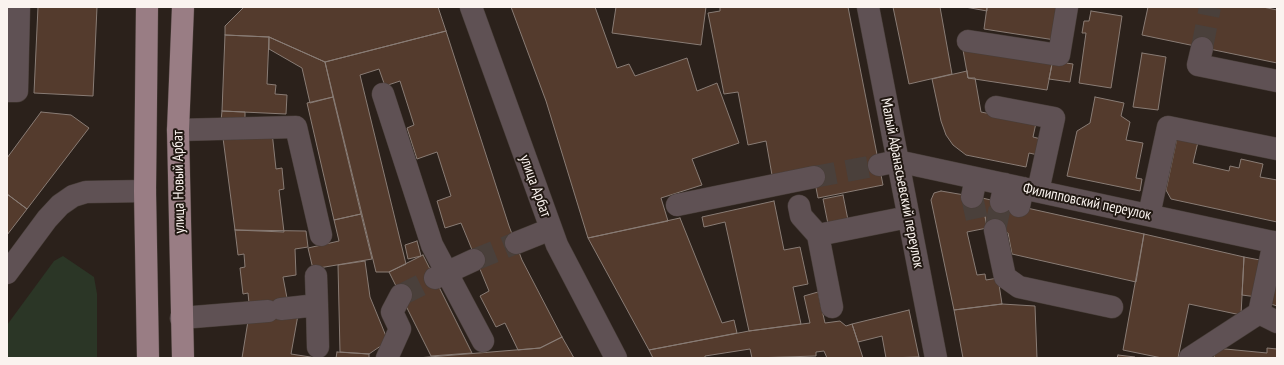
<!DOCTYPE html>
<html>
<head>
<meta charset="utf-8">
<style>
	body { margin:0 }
	#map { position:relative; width:1284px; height:365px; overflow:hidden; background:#2b211b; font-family:"PT Sans Narrow",sans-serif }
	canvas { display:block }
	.frame { position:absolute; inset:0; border:8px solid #faf3ef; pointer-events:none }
</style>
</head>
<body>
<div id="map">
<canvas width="1284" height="365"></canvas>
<div class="frame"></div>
</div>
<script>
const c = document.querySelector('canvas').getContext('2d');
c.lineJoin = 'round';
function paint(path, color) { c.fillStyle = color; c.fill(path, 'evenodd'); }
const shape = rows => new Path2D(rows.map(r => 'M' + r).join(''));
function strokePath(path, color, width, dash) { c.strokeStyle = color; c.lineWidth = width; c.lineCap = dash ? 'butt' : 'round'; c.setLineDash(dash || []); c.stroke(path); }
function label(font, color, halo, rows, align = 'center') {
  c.font = font + ' "PT Sans Narrow",sans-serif'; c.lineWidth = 4; c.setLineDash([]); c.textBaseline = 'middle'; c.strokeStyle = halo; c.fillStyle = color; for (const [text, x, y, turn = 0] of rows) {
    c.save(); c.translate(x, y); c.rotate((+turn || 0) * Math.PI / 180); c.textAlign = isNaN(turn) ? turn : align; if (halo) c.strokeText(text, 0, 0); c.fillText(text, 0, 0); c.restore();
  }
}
const green = shape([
	[63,256,94,277,97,294,97,358,7,358,7,325,54,261]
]);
const building = shape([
	[38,7,97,7,93,96,34,93,38,7],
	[244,7,438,7,446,31,325,62,269,37,225,35,225,26,244,7],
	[511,7,595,7,617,68,629,64,635,76,687,58,697,91,717,83,739,143,692,159,702,185,661,198,668,221,588,238,546,101,511,7],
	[616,7,706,7,701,45,612,33,616,7],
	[720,7,848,7,883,185,818,198,812,167,772,175,766,141,748,145,738,92,724,94,708,13,720,11,720,7],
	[893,7,940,7,952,74,909,84,893,7],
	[965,7,987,7,987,11,965,7],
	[987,7,1060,7,1055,40,984,29,987,7],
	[1148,7,1263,7,1277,10,1277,63,1142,35,1148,7],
	[1091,11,1122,16,1111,88,1079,83,1086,33,1082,33,1084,21,1089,21,1091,11],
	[446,31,509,226,522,260,562,337,540,348,518,350,505,323,496,327,480,296,489,291,461,223,445,228,437,201,451,196,437,152,417,159,407,128,414,125,400,81,385,86,379,69,360,75,406,264,389,272,376,272,325,62,446,31],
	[225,35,269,37,267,84,276,85,275,94,287,95,286,114,222,111,225,35],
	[269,37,325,62,333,97,310,103,302,68,269,49,269,37],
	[963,50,1052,64,1047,90,968,78,963,50],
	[1142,53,1166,57,1158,110,1133,107,1142,53],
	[1059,62,1073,64,1070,82,1049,79,1052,64,1059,62],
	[967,71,968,78,975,78,981,112,1036,123,1033,137,1041,139,1038,155,1029,153,1026,167,966,155,953,145,946,135,941,121,932,79,967,71],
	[333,97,361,214,334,220,307,103,333,97],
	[1095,97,1124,103,1121,116,1130,122,1126,140,1143,143,1136,178,1142,179,1140,191,1067,176,1077,131,1090,123,1095,97],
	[222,111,245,112,245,122,221,121,222,111],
	[41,112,71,115,89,128,27,209,7,194,7,158,41,112],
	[272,132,276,169,282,168,284,189,279,190,284,232,235,230,223,138,272,132],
	[1177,138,1198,142,1193,163,1229,171,1230,166,1239,168,1241,159,1263,164,1260,177,1277,180,1277,222,1171,199,1166,190,1177,138],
	[941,191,982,198,987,228,967,232,977,275,985,274,986,280,998,278,1002,304,954,310,931,200,934,193,941,191],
	[7,194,27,209,7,235,7,194],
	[843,195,848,220,828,224,823,199,843,195],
	[982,198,1144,234,1136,282,1012,254,1008,233,987,228,982,198],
	[774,201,784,250,800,247,808,284,793,287,801,324,749,331,725,222,704,227,702,217,774,201],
	[361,214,372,259,313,269,308,248,339,241,334,220,361,214],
	[680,218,722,323,734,320,737,333,649,350,588,238,680,218],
	[235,230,306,231,308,247,295,249,296,275,283,277,287,298,269,318,249,303,248,293,243,294,240,268,245,267,244,254,238,255,235,230],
	[1144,234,1244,257,1241,315,1189,304,1178,358,1162,358,1123,350,1144,234],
	[417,241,421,256,408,259,405,245,417,241],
	[423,255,472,353,431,356,389,272,423,255],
	[1244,257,1260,260,1257,297,1242,295,1244,257],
	[365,261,370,297,388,341,369,354,340,352,338,265,365,261],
	[1277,276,1277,306,1271,304,1277,276],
	[818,292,825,323,840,321,846,326,852,324,863,358,827,358,824,351,816,352,816,356,752,358,750,349,705,356,705,358,653,358,649,350,749,331,810,323,804,296,818,292],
	[1002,304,1035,306,1037,358,963,358,954,310,1002,304],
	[909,310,919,357,886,358,882,336,858,342,852,324,909,310],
	[298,315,291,354,317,358,242,358,248,321,298,315],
	[562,337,574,358,417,358,540,348,562,337],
	[1215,348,1267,353,1267,348,1277,349,1277,358,1214,358,1215,348],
	[337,352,369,354,369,358,336,358,337,352],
	[1118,355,1135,357,1134,358,1117,358,1118,355]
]);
const minorTunnel = shape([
	[1202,48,1210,7],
	[814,177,879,165],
	[972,197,979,229],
	[995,230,1001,202],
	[474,260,516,243],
	[401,295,435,278]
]);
const minor = shape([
	[471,7,557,245,616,358],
	[868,7,936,358],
	[968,41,1059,55,1067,7],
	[1202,48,1198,65,1277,81],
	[7,91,17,91,19,7],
	[383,94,432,245,483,341],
	[996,107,1054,118,1038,191],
	[178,130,296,127,321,235],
	[879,165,897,161,1277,243],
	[972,197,976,178],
	[1001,202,1005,184],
	[677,205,814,177],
	[799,206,801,216,818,235],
	[1019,206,1023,188],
	[1149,215,1168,127,1277,149],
	[995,230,1005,277,1019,287,1112,307],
	[516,243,551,229],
	[7,273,47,219,60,205,73,196,86,192,145,191],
	[316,276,317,305],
	[435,278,474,260],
	[832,307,818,235,908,217],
	[281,309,317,305,318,347],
	[1259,313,1277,322],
	[181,318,268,311],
	[387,358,400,329,392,312,401,295],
	[1190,358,1259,313,1274,242]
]);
const major = shape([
	[147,7,145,191,148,358],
	[183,358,178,130,183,7]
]);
const streetNames = [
	["улица Новый Арбат",179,182,-91],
	["Малый Афанасьевский переулок",902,183,79],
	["улица Арбат",535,186,70],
	["Филипповский переулок",1087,202,12]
];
paint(green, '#2b3626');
paint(building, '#543b2d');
strokePath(building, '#897c75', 1);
strokePath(minorTunnel, '#4a403b', 22, [22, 11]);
strokePath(minor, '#483e39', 23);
strokePath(major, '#483e39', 23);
strokePath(minor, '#5f5154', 22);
strokePath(major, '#997d84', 22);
label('15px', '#faf3ef', '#211812', streetNames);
</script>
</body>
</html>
